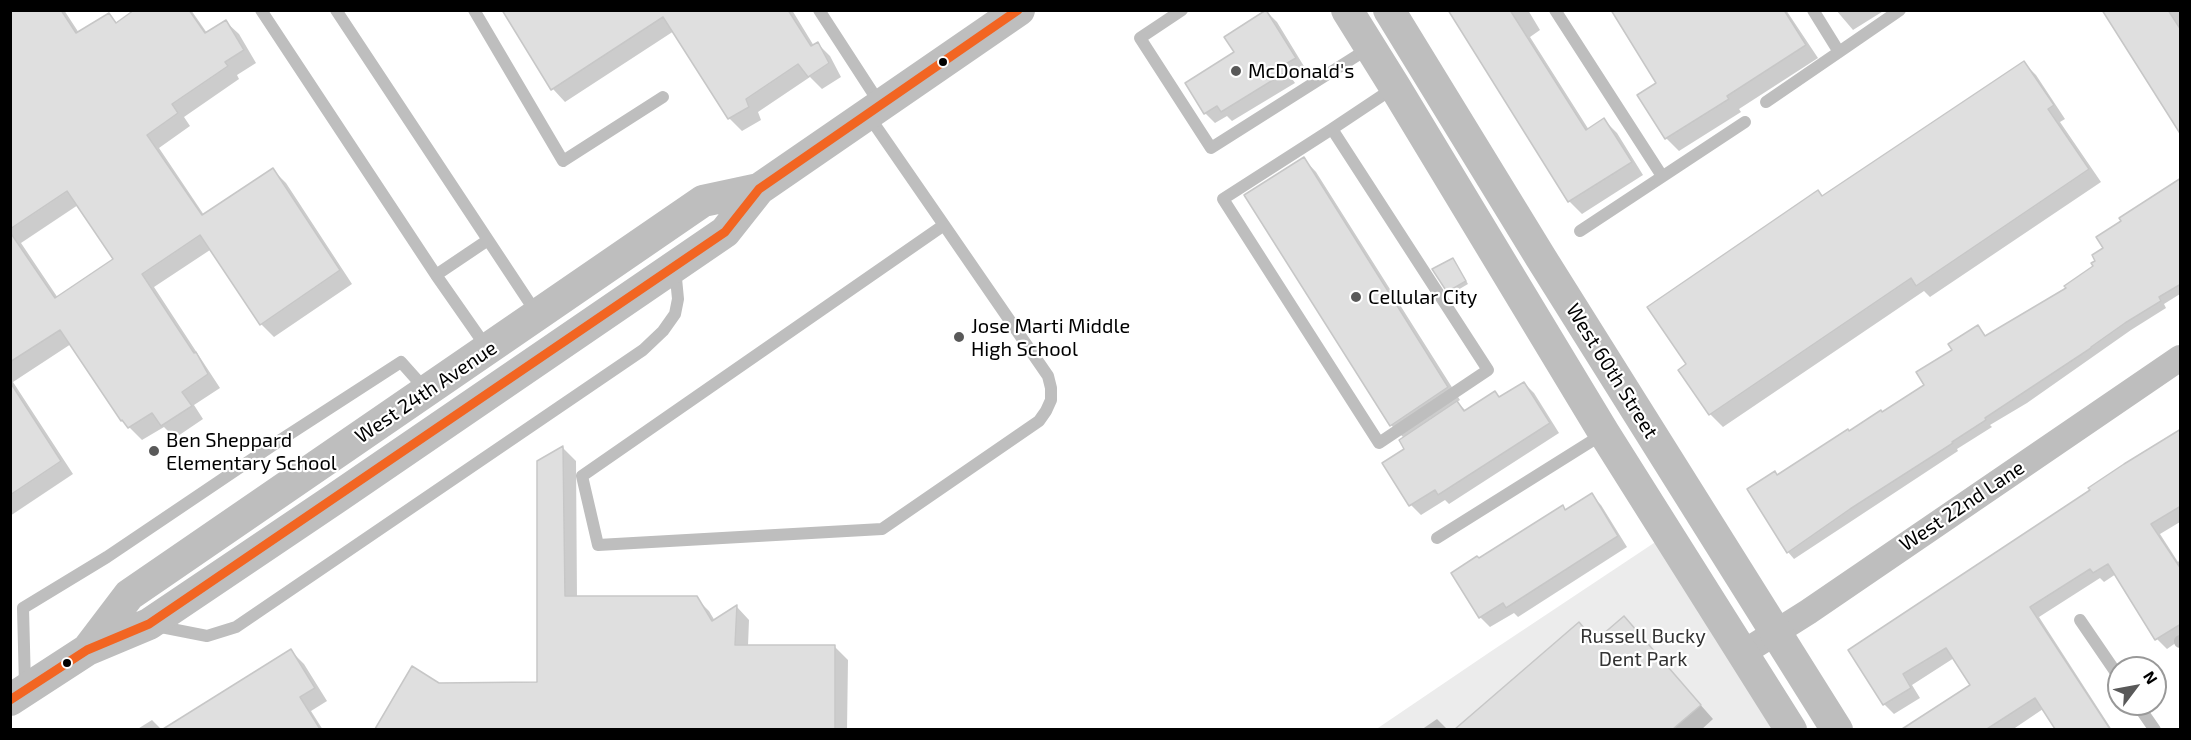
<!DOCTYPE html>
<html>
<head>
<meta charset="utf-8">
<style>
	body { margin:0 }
	#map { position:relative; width:2191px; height:740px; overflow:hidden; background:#fff; font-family:"Exo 2",sans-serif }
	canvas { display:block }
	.frame { position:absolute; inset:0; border:12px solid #000; pointer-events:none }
	.north { position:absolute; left:2107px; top:656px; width:60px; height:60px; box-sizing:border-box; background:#fff; border:2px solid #999; border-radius:50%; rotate:58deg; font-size:16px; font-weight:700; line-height:24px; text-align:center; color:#000 }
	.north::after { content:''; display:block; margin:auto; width:21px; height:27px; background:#595959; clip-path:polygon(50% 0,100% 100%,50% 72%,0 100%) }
</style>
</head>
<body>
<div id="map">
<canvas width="2191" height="740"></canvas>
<div class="frame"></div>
<div class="north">N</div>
</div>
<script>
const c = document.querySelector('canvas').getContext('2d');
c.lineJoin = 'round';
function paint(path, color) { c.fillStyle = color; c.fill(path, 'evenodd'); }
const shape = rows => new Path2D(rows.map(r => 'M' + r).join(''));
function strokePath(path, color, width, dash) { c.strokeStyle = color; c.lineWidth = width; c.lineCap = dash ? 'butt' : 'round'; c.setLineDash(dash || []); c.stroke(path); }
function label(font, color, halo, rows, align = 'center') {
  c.font = font + ' "Exo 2",sans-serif'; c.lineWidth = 4.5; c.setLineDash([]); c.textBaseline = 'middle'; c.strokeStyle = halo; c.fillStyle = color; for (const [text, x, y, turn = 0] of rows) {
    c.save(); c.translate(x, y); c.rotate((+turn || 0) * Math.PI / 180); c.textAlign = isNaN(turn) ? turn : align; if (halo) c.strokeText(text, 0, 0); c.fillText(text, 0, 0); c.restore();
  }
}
const green = shape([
	[1666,535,1792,730,1375,730,1490,652]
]);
const shadow = shape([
	[10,10,64,10,79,33,108,15,117,23,137,10,191,10,207,33,226,22,239,34,256,63,237,75,239,79,184,117,190,126,159,148,204,215,273,170,286,183,352,284,274,337,261,324,210,250,154,287,220,388,194,405,203,419,175,438,164,427,142,440,122,420,71,344,13,382,73,474,10,516],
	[78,205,115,260,58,298,21,243],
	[503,10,792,10,814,46,818,44,830,56,841,77,822,89,810,77,758,112,761,120,742,131,729,118,674,31,565,102,553,89],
	[1449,10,1528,10,1540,30,1530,37,1589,130,1604,120,1617,133,1643,175,1582,214,1569,201],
	[1766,10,1786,10,1818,58,1739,109,1741,112,1679,151,1666,138,1639,95],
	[1836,10,1885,10,1853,30],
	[2104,10,2180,10,2180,132],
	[1267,12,1277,22,1305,68,1291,77,1295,83,1232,121,1227,116,1215,123,1205,113,1236,53],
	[2024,63,2036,75,2065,119,2060,122,2101,182,1930,297,1924,291,1723,427,1710,414,1680,370,1688,365,1818,192,1823,197],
	[1304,159,1316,172,1460,400,1457,402,1466,411,1500,398,1524,383,1534,393,1559,433,1449,504,1445,500,1421,515,1411,505,1404,438,1391,425],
	[2180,180,2180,294,2164,304,2166,308,2131,330,2027,403,1990,425,1992,427,1957,449,1958,451,1794,559,1788,552,1778,476,1927,386,1954,350,1978,327,1987,337,2068,289,2096,266,2105,248],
	[1455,262,1468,284,1451,294,1448,291],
	[2180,431,2180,522,2160,534,2178,562,2180,560,2180,640,2167,649,2157,639,2116,574,2104,582,2100,578,2039,617,2112,730,2057,730,2043,709,2012,730,1918,730,1914,724,1972,686,1954,658,1912,685,1920,698,1894,714,1884,704,1850,650],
	[563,448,576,461,577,598,696,598,709,611,715,621,737,607,749,620,748,646,835,647,848,660,847,730,377,730,413,668,439,684,538,683,539,462],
	[1591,495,1601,505,1627,547,1518,617,1514,613,1490,627,1480,617,1479,560,1562,507,1566,511],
	[1624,618,1713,719,1701,730,1481,730,1471,718,1596,642],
	[291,651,304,664,327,701,311,711,323,730,166,730],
	[1437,719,1448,730,1421,730],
	[152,720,162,730,136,730]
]);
const building = shape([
	[10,10,61,10,76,33,109,13,116,23,134,10,189,10,205,33,226,20,244,50,225,62,228,66,172,104,178,113,147,135,202,215,273,168,340,270,260,325,200,235,142,274,194,353,196,352,208,374,182,392,192,406,161,426,152,413,128,428,122,420,121,421,60,330,10,362,10,232,55,298,113,259,67,191,10,229,10,10],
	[502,10,788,10,811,46,818,42,829,63,808,77,798,64,746,99,749,107,728,119,663,17,551,90,502,10],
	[1266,10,1296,58,1282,66,1286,72,1221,112,1217,106,1204,114,1185,83,1234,52,1224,37,1266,10],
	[1448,10,1510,10,1586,130,1604,118,1632,162,1568,202,1448,10],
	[1611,10,1784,10,1806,45,1727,96,1729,99,1665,139,1637,95,1656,83,1611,10],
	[2102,10,2168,10,2181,30,2181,135,2102,10],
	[2024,61,2054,105,2048,109,2089,169,1916,286,1911,278,1709,415,1678,370,1686,364,1647,307,1818,190,1822,196,2024,61],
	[1304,157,1448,387,1390,426,1244,195,1304,157],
	[2181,178,2181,284,2159,297,2161,301,2125,323,2091,347,2091,348,1985,418,1986,420,1952,442,1953,443,1850,509,1787,553,1747,489,1775,471,1777,475,1848,429,1849,431,1881,410,1882,412,1924,385,1916,372,1952,350,1948,344,1978,325,1985,336,2066,288,2064,286,2093,266,2091,263,2095,261,2092,255,2103,248,2096,237,2121,221,2119,218,2181,178],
	[1453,258,1466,281,1447,292,1432,269,1453,258],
	[10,382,61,461,10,495,10,382],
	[1524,382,1550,423,1438,495,1435,490,1409,506,1382,463,1404,449,1399,440,1457,401,1464,411,1495,391,1499,397,1524,382],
	[2181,429,2181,506,2151,524,2181,569,2181,624,2155,640,2108,564,2093,573,2090,569,2030,607,2110,729,2055,729,2035,698,1987,729,1902,729,1970,685,1946,648,1903,674,1911,688,1883,705,1848,650,2090,490,2088,488,2124,464,2181,429],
	[563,446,565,596,697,596,712,621,737,605,735,645,835,645,835,729,375,729,412,666,439,683,537,682,537,461,563,446],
	[1592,493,1618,536,1506,608,1503,603,1479,618,1451,573,1477,556,1479,558,1563,505,1565,510,1592,493],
	[1624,616,1701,705,1673,729,1455,729,1579,622,1595,641,1624,616],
	[291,649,315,688,300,697,320,729,163,729,291,649]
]);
const service = shape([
	[261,10,436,275,488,240],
	[336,10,537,314],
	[474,10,563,161,663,97],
	[819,10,880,104],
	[1182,10,1140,38,1211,148,1369,48],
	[1555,10,1662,176],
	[1813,10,1839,52,1900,10],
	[1766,102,1839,52],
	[868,115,944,225,1048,376,1051,388,1051,400,1046,411,1039,421,882,529,598,545,582,476,944,225],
	[1332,129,1223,199,1379,443,1488,370,1332,129,1395,87],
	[1580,231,1745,122],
	[436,275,487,348],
	[1437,538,1603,434],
	[2080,620,2119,677],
	[156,626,207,636,236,627,643,350,663,331,675,314,678,299,675,268],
	[2180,641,2180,642],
	[25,686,23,608,107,557,282,439,401,362,426,390],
	[2137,704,2155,730]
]);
const minor = shape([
	[1743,653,1808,612,2180,358]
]);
const tertiary = shape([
	[1347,10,1395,87,1604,433,1791,730],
	[1389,10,1541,258,1837,730],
	[88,649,129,595,703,201,759,189],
	[10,700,87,650,149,624,336,498,725,232,759,189,1019,10]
]);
const bus1 = shape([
	[10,700,87,650,149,624,725,232,759,189,1018,10]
]);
const markers = [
	[943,62,5,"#000"],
	[1236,71,6,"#595959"],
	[1356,297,6,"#595959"],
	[959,337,6,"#595959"],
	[154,451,6,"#595959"],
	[67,663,5,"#000"]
];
const poiNames = [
	["McDonald's",1248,71],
	["Cellular City",1368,297],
	["Jose Marti Middle",971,326],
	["High School",971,349],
	["Ben Sheppard",166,440],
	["Elementary School",166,463]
];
const streetNames = [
	["West 60th Street",1612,371,58],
	["West 24th Avenue",426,392,-34],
	["West 22nd Lane",1962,506,-34]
];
const parkNames = [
	["Russell Bucky",1643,636],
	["Dent Park",1643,659]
];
paint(green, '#ececec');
paint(shadow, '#0003');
paint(building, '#dfdfdf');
strokePath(building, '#c7c7c7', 1.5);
strokePath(service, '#bebebe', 12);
strokePath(minor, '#bebebe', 26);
strokePath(tertiary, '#bebebe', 32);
strokePath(bus1, '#f26522', 9);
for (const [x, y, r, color] of markers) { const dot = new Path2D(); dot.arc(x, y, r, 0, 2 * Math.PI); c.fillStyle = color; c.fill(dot); strokePath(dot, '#fff', 2); }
label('20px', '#000', '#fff', poiNames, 'left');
label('20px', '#000', '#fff', streetNames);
label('20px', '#333', '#fff', parkNames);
</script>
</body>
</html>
